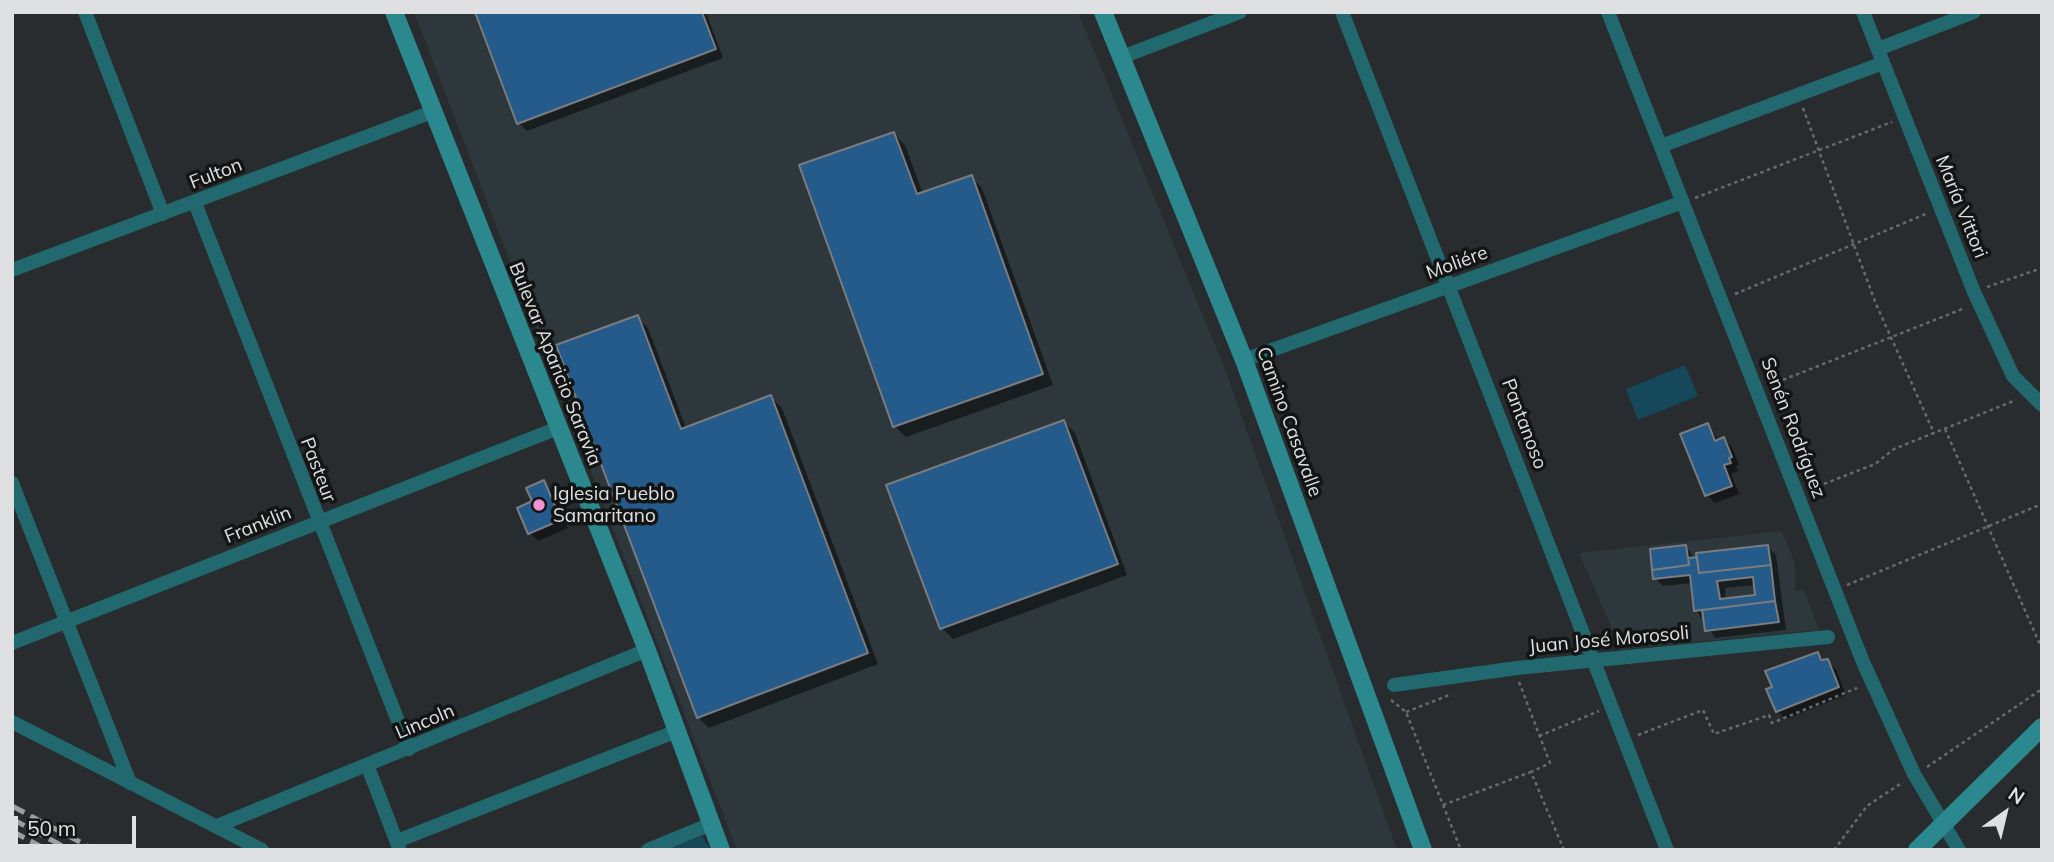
<!DOCTYPE html>
<html>
<head>
<meta charset="utf-8">
<style>
	body { margin:0 }
	#map { position:relative; width:2054px; height:862px; overflow:hidden; background:#292c2e; font-family:Mulish,sans-serif }
	canvas { display:block }
	.frame { position:absolute; inset:0; border:14px solid #dee0e1; pointer-events:none }
	.north { position:absolute; left:1970px; top:778px; width:70px; height:70px; -webkit-text-stroke:5px #131515; paint-order:stroke; rotate:34deg; font-size:19px; font-weight:700; line-height:28px; text-align:center; color:#dee0e1 }
	.north::after { content:''; display:block; margin:auto; width:24px; height:32px; background:#dee0e1; clip-path:polygon(50% 0,100% 100%,50% 72%,0 100%) }
	.scale { position:absolute; left:14px; top:816px; width:122px; height:32px; box-sizing:border-box; border:4px solid #dee0e1; border-top:0; padding-left:9px; font-size:21px; line-height:24px; white-space:nowrap; color:#dee0e1; -webkit-text-stroke:5px #131515; paint-order:stroke }
</style>
</head>
<body>
<div id="map">
<canvas width="2054" height="862"></canvas>
<div class="frame"></div>
<div class="north">N</div>
<div class="scale">50 m</div>
</div>
<script>
const c = document.querySelector('canvas').getContext('2d');
c.lineJoin = 'round';
function paint(path, color) { c.fillStyle = color; c.fill(path, 'evenodd'); }
const shape = rows => new Path2D(rows.map(r => 'M' + r).join(''));
function strokePath(path, color, width, dash) { c.strokeStyle = color; c.lineWidth = width; c.lineCap = dash ? 'butt' : 'round'; c.setLineDash(dash || []); c.stroke(path); }
function label(font, color, halo, rows, align = 'center') {
  c.font = font + ' Mulish,sans-serif'; c.lineWidth = 7; c.setLineDash([]); c.textBaseline = 'middle'; c.strokeStyle = halo; c.fillStyle = color; for (const [text, x, y, turn = 0] of rows) {
    c.save(); c.translate(x, y); c.rotate((+turn || 0) * Math.PI / 180); c.textAlign = isNaN(turn) ? turn : align; if (halo) c.strokeText(text, 0, 0); c.fillText(text, 0, 0); c.restore();
  }
}
const built = shape([
	[414,12,1078,12,1224,367,1397,850,737,850],
	[1782,531,1795,564,1795,591,1804,590,1819,630,1621,649,1579,553]
]);
const green = shape([
	[1685,365,1698,396,1638,420,1626,389],
	[702,836,711,850,666,850,699,837]
]);
const shadow = shape([
	[477,12,706,12,723,58,527,131,519,123],
	[894,134,905,145,923,194,971,177,982,188,1053,385,906,437,895,426],
	[637,317,648,328,686,428,771,397,782,408,878,664,709,728,698,717],
	[1064,422,1075,433,1127,575,953,639,942,628],
	[1707,425,1719,441,1724,439,1732,447,1739,465,1736,466,1738,471,1731,474,1739,494,1715,503,1707,495],
	[543,482,552,490,568,528,538,541,530,533,534,502],
	[1686,547,1695,559,1768,547,1776,555,1786,630,1715,638,1696,610,1693,583,1663,586,1655,578],
	[1756,585,1757,596,1726,600,1725,588],
	[1817,654,1836,669,1846,695,1786,719,1777,711]
]);
const building = shape([
	[475,12,702,12,716,49,517,124,475,12],
	[894,132,917,194,972,175,1043,374,893,427,799,165,894,132],
	[638,315,681,429,771,395,868,653,697,718,556,345,638,315],
	[1064,420,1118,564,940,629,886,485,1064,420],
	[1708,423,1715,441,1724,437,1732,457,1729,458,1731,463,1724,465,1732,486,1705,496,1680,434,1708,423],
	[544,480,561,520,528,534,517,508,532,501,526,488,544,480],
	[1686,545,1689,565,1652,570,1650,549,1686,545],
	[1768,545,1771,565,1699,573,1696,553,1768,545],
	[1697,557,1699,573,1771,565,1775,601,1694,611,1690,575,1653,579,1652,570,1689,565,1688,558,1697,557],
	[1753,577,1755,595,1720,599,1717,581,1753,577],
	[1775,601,1779,622,1705,631,1702,610,1775,601],
	[1818,652,1821,660,1828,659,1839,687,1776,712,1766,689,1772,687,1765,671,1818,652]
]);
const path = shape([
	[1803,108,1876,304,1934,433],
	[1695,198,1892,122],
	[1987,287,2042,268],
	[1735,294,1928,213],
	[1770,385,1965,308],
	[1945,429,2042,649],
	[1811,489,1875,464,1894,449,2016,400],
	[1847,585,2042,504],
	[1519,682,1550,763,1531,772,1564,850],
	[1391,700,1406,712,1461,850],
	[1406,712,1452,694],
	[1638,735,1703,710,1714,734,1769,715,1772,723,1857,688],
	[1539,736,1599,711],
	[1927,767,2042,689],
	[1443,805,1531,772],
	[1834,850,1867,806,1903,782]
]);
const street = shape([
	[85,12,163,214],
	[1342,12,1667,850],
	[1608,12,1863,662,1914,774,1959,850],
	[1863,12,1974,292,2013,376,2042,405],
	[1878,49,1974,12],
	[1122,57,1240,12],
	[1661,146,1883,63],
	[195,203,409,749],
	[12,270,432,112],
	[1244,360,1683,202],
	[12,483,130,783],
	[12,643,558,428],
	[1394,685,1517,668,1828,637],
	[12,722,262,850],
	[368,767,399,848],
	[217,826,647,650],
	[397,841,677,731],
	[648,850,711,824]
]);
const secondary = shape([
	[394,12,647,650,721,850],
	[1103,12,1244,360,1423,850],
	[1917,850,2042,727]
]);
const rail = shape([
	[12,806,95,850],
	[12,819,70,850],
	[12,831,47,850]
]);
const markers = [
	[539,505,7,"#f391d6"]
];
const streetNames = [
	["Fulton",216,174,-21],
	["María Vittori",1961,207,68],
	["Moliére",1457,263,-20],
	["Bulevar Aparicio Saravia",555,364,68],
	["Camino Casavalle",1289,422,70],
	["Pantanoso",1524,424,69],
	["Senén Rodríguez",1793,428,69],
	["Pasteur",318,470,69],
	["Franklin",258,525,-22],
	["Juan José Morosoli",1609,640,-5],
	["Lincoln",425,722,-23]
];
const poiNames = [
	["Iglesia Pueblo",553,494],
	["Samaritano",553,516]
];
paint(built, '#2e383c');
paint(green, '#14485a');
paint(shadow, '#0007');
paint(building, '#245b8a');
strokePath(building, '#7a7c7f', 2);
strokePath(path, '#686a6c', 2.5, [3.5, 3.5]);
strokePath(street, '#21696e', 14);
strokePath(secondary, '#2b888e', 18);
strokePath(rail, '#9c9fa0', 5, [14, 7]);
for (const [x, y, r, color] of markers) { const dot = new Path2D(); dot.arc(x, y, r, 0, 2 * Math.PI); c.fillStyle = color; c.fill(dot); strokePath(dot, '#131515', 2.5); }
label('19px', '#dee0e1', '#131515', streetNames);
label('19px', '#dee0e1', '#131515', poiNames, 'left');
</script>
</body>
</html>
